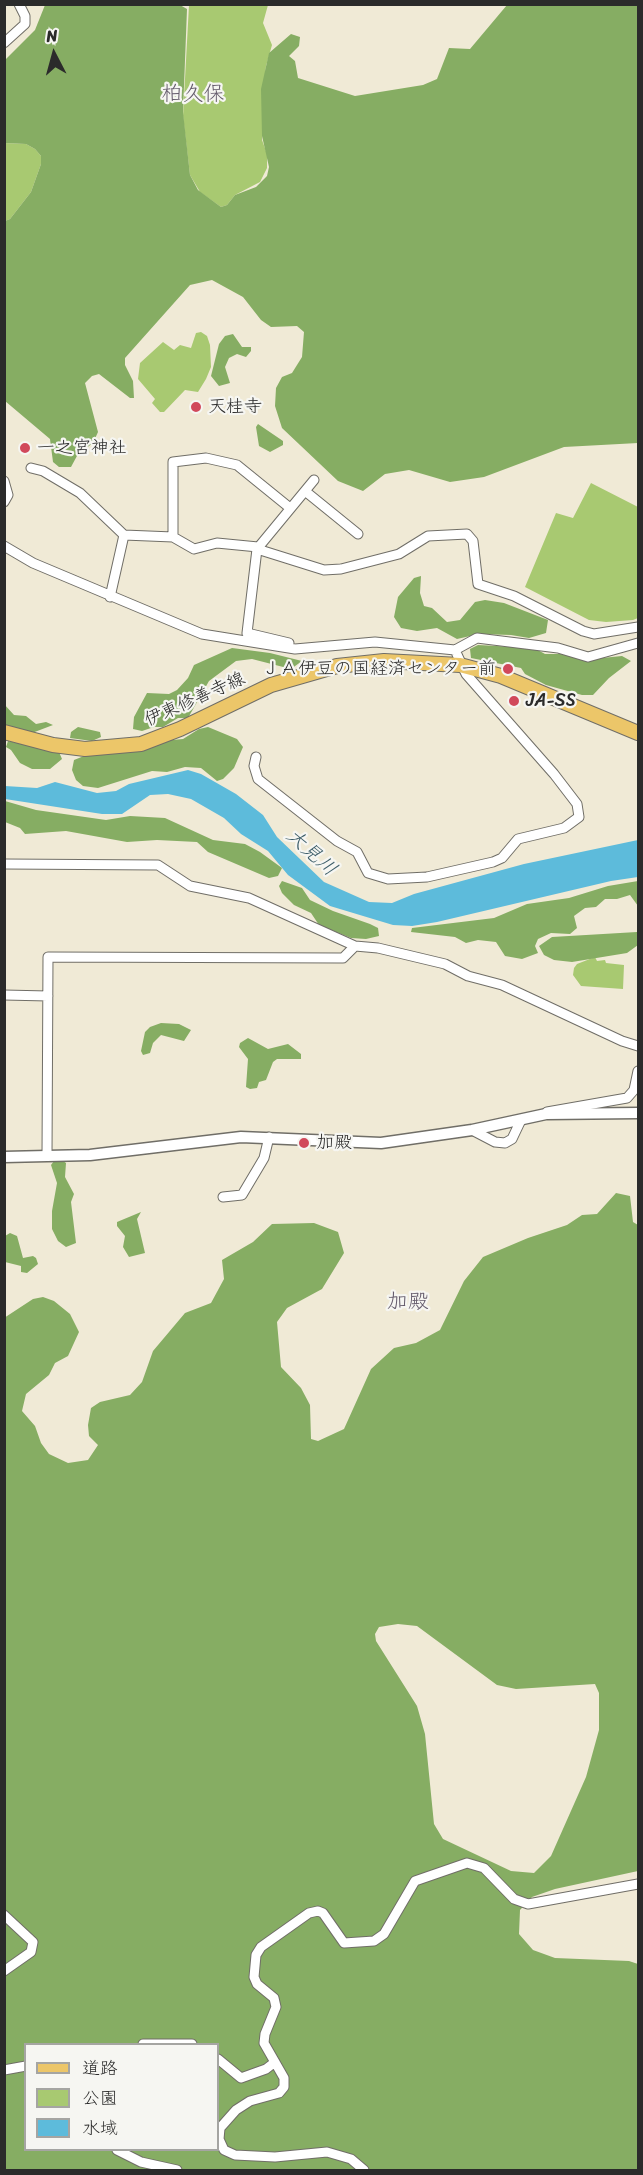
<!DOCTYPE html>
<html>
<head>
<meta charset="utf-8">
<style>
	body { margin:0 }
	#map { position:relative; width:643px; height:2175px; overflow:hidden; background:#f0ead6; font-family:Sriracha,"Klee One",sans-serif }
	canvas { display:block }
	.frame { position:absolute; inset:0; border:6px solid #2b2b2b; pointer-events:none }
	.legend { position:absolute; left:24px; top:2043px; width:195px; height:108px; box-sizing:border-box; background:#f6f6f2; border:2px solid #a5a5a2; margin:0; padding:8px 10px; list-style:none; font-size:18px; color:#2b2b2b }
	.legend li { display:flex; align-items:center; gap:12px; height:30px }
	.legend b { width:30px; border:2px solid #a5a5a2 }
	.north { position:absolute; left:24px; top:24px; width:60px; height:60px; -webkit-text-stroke:4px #f6f6f2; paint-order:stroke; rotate:354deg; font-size:16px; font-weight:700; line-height:24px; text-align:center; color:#2b2b2b }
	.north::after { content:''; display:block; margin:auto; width:21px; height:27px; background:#2b2b2b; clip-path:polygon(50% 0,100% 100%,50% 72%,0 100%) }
</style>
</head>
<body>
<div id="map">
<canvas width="643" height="2175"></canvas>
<div class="frame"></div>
<ul class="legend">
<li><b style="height:8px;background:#ecc669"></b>道路</li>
<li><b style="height:16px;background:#a8c971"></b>公園</li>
<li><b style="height:16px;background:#5dbbdb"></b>水域</li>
</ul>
<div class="north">N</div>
</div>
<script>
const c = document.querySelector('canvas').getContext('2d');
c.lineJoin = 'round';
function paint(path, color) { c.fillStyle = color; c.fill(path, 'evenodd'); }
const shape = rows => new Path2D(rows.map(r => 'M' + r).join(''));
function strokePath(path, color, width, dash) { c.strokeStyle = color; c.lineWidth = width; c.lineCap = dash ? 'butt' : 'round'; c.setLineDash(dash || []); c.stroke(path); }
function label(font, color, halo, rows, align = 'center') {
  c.font = font + ' Sriracha,"Klee One",sans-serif'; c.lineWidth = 4.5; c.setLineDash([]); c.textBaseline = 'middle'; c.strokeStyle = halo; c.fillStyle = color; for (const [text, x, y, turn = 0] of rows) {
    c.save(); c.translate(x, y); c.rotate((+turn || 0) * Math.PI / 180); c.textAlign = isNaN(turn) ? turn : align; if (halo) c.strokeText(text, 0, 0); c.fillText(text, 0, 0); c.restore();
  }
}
const green = shape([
	[189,5,268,5,263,23,272,45,266,66,262,101,262,140,267,154,267,168,260,182,235,195,227,205,221,207,200,192,190,175,183,116],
	[4,143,26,144,35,149,41,156,41,164,31,192,10,219,5,221],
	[201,332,207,336,210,345,211,367,206,379,198,392,185,390,164,412,160,412,152,403,155,399,138,379,140,363,163,342,174,350,180,345,191,348,196,333],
	[591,483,638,507,638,618,633,620,606,622,589,620,525,587,556,513,573,518],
	[595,957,597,961,605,960,606,963,624,965,623,989,581,986,573,975,574,968,577,964]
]);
const forest = shape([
	[180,5,187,9,183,112,190,175,198,190,221,207,227,205,235,195,256,187,267,176,269,167,262,136,261,89,269,53,291,34,300,37,299,46,289,56,295,61,298,78,355,96,423,85,437,79,449,48,470,49,507,5,638,5,638,443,564,447,484,477,450,482,409,470,385,474,363,491,338,481,282,428,275,406,276,388,282,377,292,373,302,357,304,332,297,326,271,327,261,320,243,297,212,280,190,285,125,358,125,365,133,381,134,398,130,398,99,374,92,376,85,383,98,432,93,443,78,454,71,467,59,467,53,462,50,439,5,401,5,221,10,219,31,192,41,164,41,156,35,149,26,144,5,143,5,60,35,30,45,5],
	[233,334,242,347,251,347,251,351,246,357,237,354,229,358,225,367,230,383,219,386,211,376,219,344,225,336],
	[258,424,283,441,283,445,270,452,259,446,256,427],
	[421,576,420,593,424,606,432,608,447,622,460,620,475,602,485,600,504,603,548,620,546,633,529,638,511,635,479,634,457,639,437,628,417,631,401,628,394,617,398,597,414,578],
	[478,645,534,648,545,654,565,654,582,660,622,656,631,661,609,678,593,695,582,695,546,685,525,674,521,668,471,658,470,649],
	[232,648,270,653,302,661,291,669,252,659,236,661,209,681,188,718,178,718,163,727,154,727,142,731,133,729,134,717,147,693,169,694,177,690,188,678,194,665],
	[4,704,14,715,26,716,36,724,46,722,53,725,32,733,18,728,5,727],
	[78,727,100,732,101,737,92,741,70,738,71,732],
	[208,727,237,739,243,747,234,768,223,779,217,781,201,768,185,767,167,772,152,771,98,788,83,786,76,780,72,770,74,760,84,756,140,751,172,740,183,739,199,729],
	[8,741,59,752,62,759,50,769,32,769,20,763,11,750,6,747],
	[5,801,36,810,106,820,130,816,165,818,213,840,245,844,260,852,282,868,278,876,269,878,208,852,197,842,157,840,127,842,66,831,25,834,20,828,5,822],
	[282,881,302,888,310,900,333,911,370,924,378,928,379,936,366,939,351,938,319,925,311,913,294,905,282,893,279,886],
	[638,881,638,906,630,895,617,899,605,899,596,907,585,908,574,916,577,928,570,934,551,933,538,939,535,946,538,953,522,959,505,956,496,942,478,940,466,943,455,937,411,932,412,928,494,918,527,904,569,898,608,886],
	[637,932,638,945,627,953,572,962,554,960,544,955,539,946,552,937],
	[161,1023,179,1024,191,1030,184,1041,161,1035,153,1043,150,1053,143,1055,141,1051,145,1032,150,1027],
	[248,1038,268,1049,288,1044,301,1054,301,1059,277,1059,273,1062,266,1080,259,1082,257,1088,250,1089,246,1087,248,1059,239,1047,240,1043],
	[60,1159,66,1163,65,1177,74,1194,71,1202,76,1243,66,1247,58,1241,52,1229,52,1211,57,1183,51,1165,54,1161],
	[616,1193,630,1196,633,1222,638,1225,638,1871,555,1889,532,1897,520,1910,519,1934,533,1950,555,1958,629,1961,638,1964,638,2170,5,2170,4,1318,33,1299,43,1297,54,1301,70,1314,79,1332,68,1356,55,1363,49,1375,26,1394,22,1411,35,1426,41,1443,49,1454,68,1463,88,1460,98,1445,89,1436,88,1425,91,1408,100,1402,130,1395,142,1382,153,1351,185,1313,211,1303,224,1279,222,1260,253,1242,272,1224,314,1223,338,1232,344,1253,322,1289,287,1308,277,1322,281,1367,301,1388,310,1405,311,1439,318,1441,344,1429,371,1369,394,1348,416,1343,440,1330,464,1281,483,1257,528,1238,567,1225,582,1215,597,1214],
	[398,1624,417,1626,497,1685,516,1689,595,1684,599,1693,599,1730,586,1777,551,1856,534,1873,511,1871,443,1839,434,1824,425,1734,417,1706,376,1641,375,1634,379,1627],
	[26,2044,218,2044,218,2150,26,2150],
	[141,1212,137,1219,145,1253,129,1257,123,1247,125,1236,117,1226,117,1222],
	[10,1233,17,1236,23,1258,33,1256,36,1258,38,1264,27,1273,21,1272,21,1266,5,1262,5,1236]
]);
const water = shape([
	[188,770,201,774,236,794,263,815,277,837,324,882,369,902,392,903,414,894,524,864,638,840,638,877,611,881,437,922,412,926,393,925,330,906,288,875,268,851,241,834,224,818,191,799,168,794,150,795,122,814,102,814,5,799,5,786,37,788,55,782,97,793,116,791,129,784]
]);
const minor = shape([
	[4,43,25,24,25,16,19,4],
	[31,468,43,471,80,493,124,535],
	[4,481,8,495,4,502],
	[305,491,358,534],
	[173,537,194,549,217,543,258,547],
	[4,546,33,563,202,634,295,649,375,642,455,650,466,674,554,774,577,804,579,817,564,828,518,839,502,858,493,862,427,877,388,879,368,873,357,852,337,841,258,779,254,766,256,757],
	[257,549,324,570,341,569,399,554,428,536,467,534,473,541,478,584,514,596,583,631,594,634,638,627],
	[110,597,124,535,173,537,173,462,206,458,237,465,290,508],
	[289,643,247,633,257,549,314,480],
	[455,650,477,638,558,648,588,657,638,643],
	[4,864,158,865,190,886,249,898,355,946],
	[4,995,48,996],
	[547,1112,627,1098,634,1090,638,1071],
	[472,1130,495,1142,505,1143,512,1139,521,1120],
	[47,1156,48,957,343,958,355,946,378,948,445,964,468,976,502,985,622,1041,638,1046],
	[223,1197,242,1195,264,1158,269,1137],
	[4,1915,33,1942,31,1952,4,1971],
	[143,2044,192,2044],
	[218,2059,241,2078,266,2069,275,2062],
	[4,2070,26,2066],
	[117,2150,141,2162,177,2170],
	[364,2170,351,2159,327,2152,275,2157,235,2155,224,2150,219,2139,220,2128,236,2110,250,2101,279,2093,284,2087,284,2078,264,2043,265,2034,276,2007,274,1998,257,1984,254,1977,256,1955,261,1947,309,1913,318,1911,323,1913,344,1943,374,1941,384,1934,415,1881,467,1863,484,1868,514,1899,528,1904,638,1884]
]);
const tertiary = shape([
	[4,1157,90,1155,241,1137,381,1143,472,1130,546,1114,638,1113]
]);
const primary = shape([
	[4,732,53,745,85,749,141,744,180,729,271,685,337,666,384,661,460,665,501,676,638,733]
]);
const markers = [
	[196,407,6,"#d1495b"],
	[25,448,6,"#d1495b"],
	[508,669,6,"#d1495b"],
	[514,701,6,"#d1495b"],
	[304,1143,6,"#d1495b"]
];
const poiNames = [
	["天桂寺",208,407],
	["一之宮神社",37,448],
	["ＪＡ伊豆の国経済センター前",496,669,"right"],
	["JA-SS",526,701],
	["加殿",316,1143]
];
const streetNames = [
	["伊東修善寺線",195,700,-24]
];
const waterNames = [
	["大見川",311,853,42]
];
const quarterNames = [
	["柏久保",193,95],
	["加殿",408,1303]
];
paint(green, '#a8c971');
paint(forest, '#86ad63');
paint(water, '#5dbbdb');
strokePath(minor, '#706e67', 11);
strokePath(tertiary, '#706e67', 13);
strokePath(primary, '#706e67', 16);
strokePath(minor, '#fff', 9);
strokePath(tertiary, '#fff', 10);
strokePath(primary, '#ecc669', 14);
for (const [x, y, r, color] of markers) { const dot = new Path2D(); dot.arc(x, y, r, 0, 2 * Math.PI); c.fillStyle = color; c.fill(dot); strokePath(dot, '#f6f6f2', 2); }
label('18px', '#2b2b2b', '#f6f6f2', poiNames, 'left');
label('18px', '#2b2b2b', '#f6f6f2', streetNames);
label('italic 20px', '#3c5d69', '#f6f6f2', waterNames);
label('21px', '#645b6c', '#f6f6f2', quarterNames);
</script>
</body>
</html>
